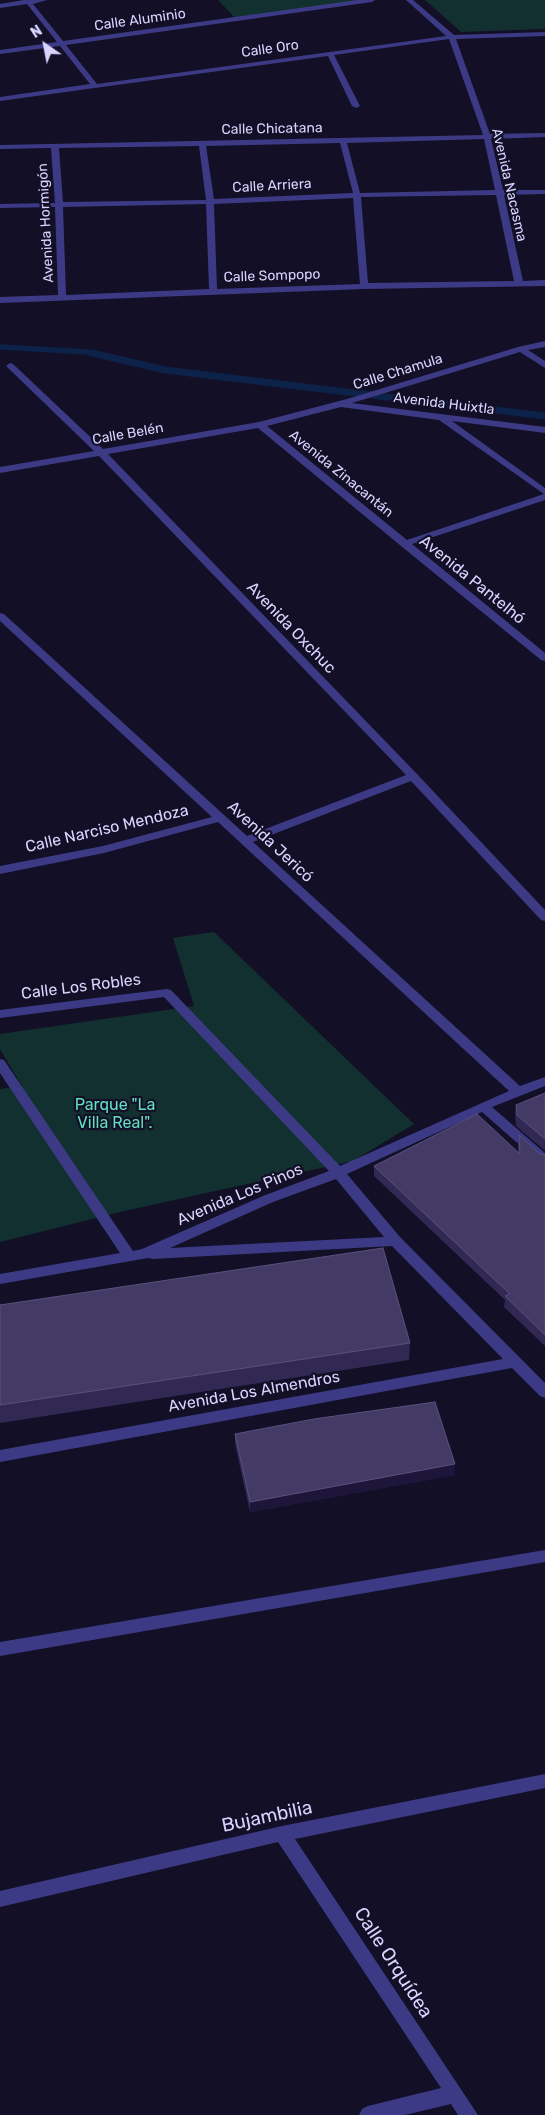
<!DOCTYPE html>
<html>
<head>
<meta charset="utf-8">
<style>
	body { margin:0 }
	#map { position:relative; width:545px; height:2115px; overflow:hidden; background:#130f26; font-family:Rubik,sans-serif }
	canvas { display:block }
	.north { position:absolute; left:20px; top:20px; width:50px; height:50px; -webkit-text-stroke:4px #130f26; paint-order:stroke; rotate:327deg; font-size:14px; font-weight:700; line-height:20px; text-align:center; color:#d9d4ff }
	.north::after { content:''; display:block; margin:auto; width:18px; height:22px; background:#d9d4ff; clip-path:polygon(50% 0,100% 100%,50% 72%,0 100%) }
</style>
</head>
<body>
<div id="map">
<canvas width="545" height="2115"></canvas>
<div class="north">N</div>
</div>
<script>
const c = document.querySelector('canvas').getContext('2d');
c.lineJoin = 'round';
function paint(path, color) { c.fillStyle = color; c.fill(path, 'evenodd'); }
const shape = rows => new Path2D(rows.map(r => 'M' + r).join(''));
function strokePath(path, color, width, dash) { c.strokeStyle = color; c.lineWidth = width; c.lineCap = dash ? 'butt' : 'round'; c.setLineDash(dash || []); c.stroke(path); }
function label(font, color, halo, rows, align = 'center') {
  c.font = font + ' Rubik,sans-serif'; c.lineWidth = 4.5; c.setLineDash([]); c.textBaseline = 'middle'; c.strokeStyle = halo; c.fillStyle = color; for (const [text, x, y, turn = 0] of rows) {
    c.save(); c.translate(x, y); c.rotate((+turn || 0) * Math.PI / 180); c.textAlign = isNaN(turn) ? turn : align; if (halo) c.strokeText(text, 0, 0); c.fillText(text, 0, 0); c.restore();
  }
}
const green = shape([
	[218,0,364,0,235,18],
	[425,0,545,0,545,29,461,32],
	[214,932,414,1124,353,1161,124,1211,0,1242,0,1089,22,1086,0,1049,0,1034,194,1006,173,938]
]);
const streamFar1 = shape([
	[0,347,88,352,98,354]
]);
const stream = shape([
	[92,353,165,370,545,416]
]);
const minor = shape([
	[24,0,47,0,33,4,63,41,357,0,375,0,372,2,66,45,97,84,446,36,406,0,413,0,454,35,545,32,545,36,456,39,490,134,545,133,545,137,491,139,503,190,545,190,545,194,504,195,523,281,545,280,545,286,364,289,0,303,0,297,58,295,55,207,0,208,0,204,55,203,51,148,0,149,0,145,483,135,449,39,334,55,360,106,356,108,352,106,328,56,0,101,0,97,90,84,60,46,0,54,0,50,57,42,27,4,0,8,0,4,24,0],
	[484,139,495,190,360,193,347,143,484,139],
	[340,143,353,193,214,199,206,146,340,143],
	[199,146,206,200,63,202,59,148,199,146],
	[496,195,514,281,368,283,361,197,496,195],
	[353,198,360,284,217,289,214,204,353,198],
	[206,204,209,289,66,295,63,207,206,204],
	[545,341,545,347,528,350,545,361,545,368,520,352,352,403,545,427,545,433,452,421,545,488,545,500,412,544,545,653,545,661,541,660,401,546,258,428,108,454,417,774,545,910,545,921,541,920,411,781,253,842,520,1086,545,1077,545,1086,492,1107,545,1153,545,1165,540,1163,482,1112,347,1174,400,1237,545,1383,545,1398,540,1396,512,1368,0,1462,0,1450,503,1359,392,1246,153,1259,148,1258,0,1284,0,1274,120,1253,0,1073,0,1059,4,1060,133,1251,142,1249,263,1196,329,1171,164,997,0,1018,0,1010,167,989,171,990,340,1166,509,1091,218,822,104,853,0,874,0,866,103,846,212,817,0,621,0,613,4,614,247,836,406,775,99,456,0,473,0,467,94,451,6,366,10,363,13,364,103,449,259,422,347,399,518,347,545,341],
	[341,407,439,420,544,494,407,540,267,426,341,407],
	[336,1179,384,1237,170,1248,273,1202,336,1179],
	[545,1550,545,1562,0,1656,0,1642,545,1550],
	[545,1774,545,1788,295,1839,478,2115,458,2115,451,2104,405,2115,359,2115,362,2109,368,2106,441,2088,278,1842,0,1907,0,1891,282,1826,545,1774]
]);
const wall = shape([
	[545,1093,545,1151,516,1126,515,1115,516,1105],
	[519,1135,540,1154,545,1155,545,1346,504,1307,505,1300,374,1176,374,1166,518,1152,518,1146],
	[0,1305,410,1343,409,1360,0,1423],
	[235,1434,455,1464,455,1475,250,1512,235,1444]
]);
const shadedWall = shape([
	[455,1464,455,1475,250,1512,250,1502]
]);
const building = shape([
	[545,1093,545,1139,517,1115,516,1105,545,1093],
	[477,1114,520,1154,519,1135,540,1154,545,1155,545,1335,505,1296,510,1294,374,1166,477,1114],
	[383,1248,410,1343,0,1405,0,1305,383,1248],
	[435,1402,455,1464,250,1502,235,1434,314,1419,435,1402]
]);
const farStreetnames = [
	["Calle Aluminio",140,20,-8],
	["Calle Oro",270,49,-8],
	["Calle Chicatana",272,129,-1],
	["Avenida Nacasma",509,185,77],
	["Calle Arriera",272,186,-3],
	["Avenida Hormigón",46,223,-93],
	["Calle Sompopo",272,276,-2],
	["Calle Chamula",398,372,-17],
	["Avenida Huixtla",444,404,7],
	["Calle Belén",128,434,-10],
	["Avenida Zinacantán",341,474,39]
];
const streetNames = [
	["Avenida Pantelhó",472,580,39],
	["Avenida Oxchuc",291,628,46],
	["Calle Narciso Mendoza",107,829,-13],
	["Avenida Jericó",270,842,43],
	["Calle Los Robles",81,987,-7],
	["Avenida Los Pinos",240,1195,-23],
	["Avenida Los Almendros",254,1392,-10]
];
const parkNames = [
	["Parque \"La",115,1105],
	["Villa Real\".",115,1123]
];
const nearStreetnames = [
	["Bujambilia",267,1817,-12],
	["Calle Orquídea",393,1963,57]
];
paint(green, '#12302f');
strokePath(streamFar1, '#0c2248', 5.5);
strokePath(stream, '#0c2248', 7);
paint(minor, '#3d3a85');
paint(wall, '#312854');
paint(shadedWall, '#1d163a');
paint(building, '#433a66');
strokePath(building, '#5a527e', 1);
label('14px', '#d9d4ff', '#130f26', farStreetnames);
label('16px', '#d9d4ff', '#130f26', streetNames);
label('16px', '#5fe0c0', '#130f26', parkNames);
label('19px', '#d9d4ff', '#130f26', nearStreetnames);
</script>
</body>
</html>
